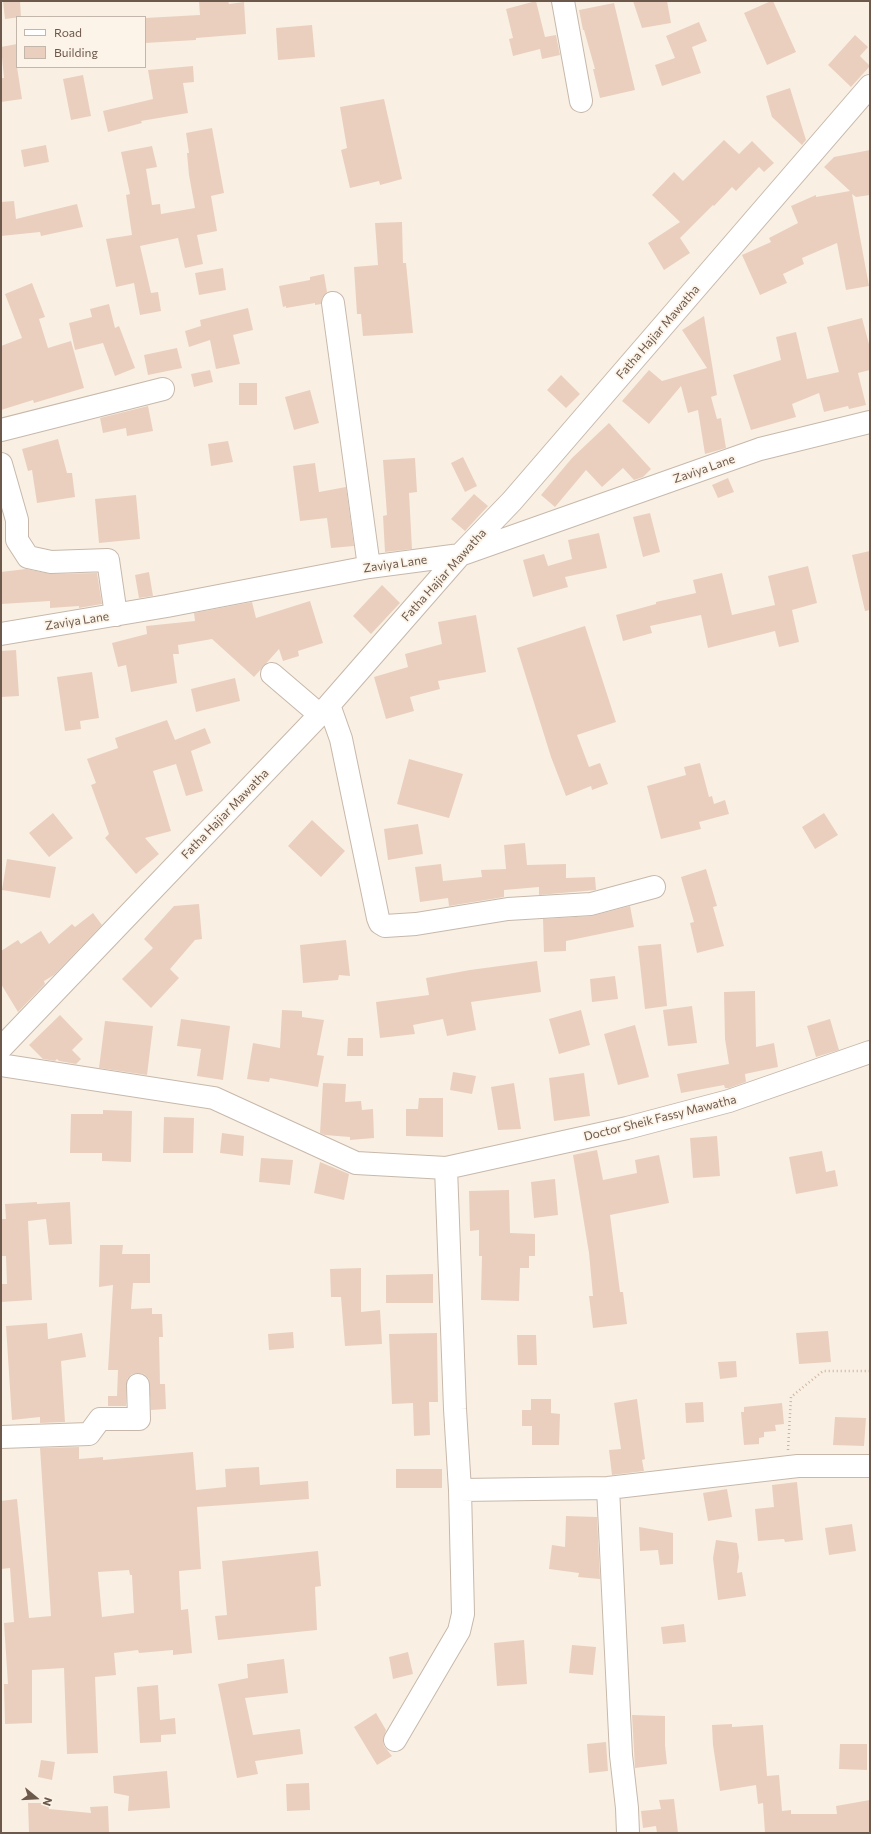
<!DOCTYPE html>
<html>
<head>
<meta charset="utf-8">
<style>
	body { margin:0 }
	#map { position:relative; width:871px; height:1834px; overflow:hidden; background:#f9f0e3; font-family:Commissioner,sans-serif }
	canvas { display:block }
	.frame { position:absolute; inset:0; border:2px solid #6d584c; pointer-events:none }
	.legend { position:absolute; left:16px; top:16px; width:130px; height:52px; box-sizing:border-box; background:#fcf4e8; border:1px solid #c3b6aa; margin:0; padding:5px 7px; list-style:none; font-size:12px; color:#6d584c }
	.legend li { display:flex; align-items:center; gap:8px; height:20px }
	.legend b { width:20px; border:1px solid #c3b6aa }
	.north { position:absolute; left:16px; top:1778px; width:40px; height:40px; -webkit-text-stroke:3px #fcf4e8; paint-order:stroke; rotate:108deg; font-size:11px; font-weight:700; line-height:16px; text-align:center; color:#6d584c }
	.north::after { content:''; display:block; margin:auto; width:14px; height:18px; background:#6d584c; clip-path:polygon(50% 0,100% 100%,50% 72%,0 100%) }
</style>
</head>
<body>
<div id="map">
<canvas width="871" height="1834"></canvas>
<div class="frame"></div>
<ul class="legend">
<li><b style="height:5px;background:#fff"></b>Road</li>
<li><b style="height:11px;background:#eacfbe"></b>Building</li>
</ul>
<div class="north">N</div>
</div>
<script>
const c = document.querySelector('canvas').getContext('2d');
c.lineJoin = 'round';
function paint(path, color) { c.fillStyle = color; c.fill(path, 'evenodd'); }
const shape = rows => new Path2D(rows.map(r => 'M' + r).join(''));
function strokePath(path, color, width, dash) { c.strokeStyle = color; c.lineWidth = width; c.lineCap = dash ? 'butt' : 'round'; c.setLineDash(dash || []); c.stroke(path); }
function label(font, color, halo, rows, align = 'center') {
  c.font = font + ' Commissioner,sans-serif'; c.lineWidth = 3.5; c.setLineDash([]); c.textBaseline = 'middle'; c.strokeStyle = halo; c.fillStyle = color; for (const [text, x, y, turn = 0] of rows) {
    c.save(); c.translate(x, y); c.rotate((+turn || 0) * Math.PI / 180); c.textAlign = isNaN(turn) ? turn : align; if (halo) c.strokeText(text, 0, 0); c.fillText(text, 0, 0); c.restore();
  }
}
const building = shape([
	[3,1,20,1,21,17,5,19],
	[199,1,228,1,229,4,244,2,246,34,196,38,196,40,145,43,145,18,200,15],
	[536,1,545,37,556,35,560,55,542,59,540,49,513,56,509,39,513,38,506,9],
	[633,1,667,1,671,23,642,28],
	[771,1,773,1,796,52,767,65,744,13],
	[614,3,635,90,600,98,593,69,595,69,584,30,583,30,579,10],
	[699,22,707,41,692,47,701,73,662,86,655,65,675,58,666,36],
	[312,25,315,57,278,60,276,28],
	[855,35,868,47,860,56,870,66,851,87,828,65],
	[17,44,17,67,22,99,1,102,1,78,4,78,1,47],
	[193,66,194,82,183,83,188,113,141,121,142,123,108,132,103,111,153,99,148,70],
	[83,75,91,116,71,120,63,79],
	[790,88,806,140,802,145,772,117,766,96],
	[384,99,402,179,380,185,379,181,350,188,341,150,347,148,340,107],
	[212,128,224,193,211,196,217,231,197,235,203,264,185,268,178,238,140,246,151,293,158,292,161,311,140,315,134,283,116,287,106,239,132,235,126,195,130,194,121,152,152,146,157,167,146,169,152,205,160,204,161,214,195,208,189,175,187,153,189,153,186,133],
	[724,140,739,154,752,141,774,163,764,172,759,167,736,191,732,187,714,206,713,205,680,238,690,253,664,270,648,243,680,222,652,195,674,172,683,181],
	[46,145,49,162,24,167,21,150],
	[870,150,870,195,856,197,852,194,869,286,846,290,837,243,802,258,804,264,783,274,787,283,760,295,742,255,771,242,769,238,798,223,791,206,816,195,816,197,850,191,824,167,834,157],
	[14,201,16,219,77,204,83,227,41,236,40,232,1,236,1,202],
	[402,222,403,263,406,263,413,333,363,336,361,314,357,314,354,267,378,265,375,223],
	[223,268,226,290,199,295,195,273],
	[324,274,327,292,322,298,321,304,315,305,315,303,286,308,286,306,283,307,279,286,310,280,310,277],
	[32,283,45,317,39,319,48,348,71,341,84,388,34,403,33,400,1,410,1,346,22,338,5,294],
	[109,304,115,328,119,326,135,368,115,376,103,343,75,350,69,323,92,317,90,309],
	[248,308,253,330,233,335,240,364,216,369,210,340,189,347,185,331,201,326,200,320],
	[704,316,717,395,711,397,717,419,721,418,726,448,705,454,698,410,688,413,681,386,649,424,622,401,649,370,662,381,707,368,682,330],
	[862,318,870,348,870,370,858,373,866,405,849,409,848,406,824,412,819,393,792,404,796,417,751,430,733,375,781,360,776,337,796,332,807,379,839,372,827,327],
	[177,348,182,368,148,375,144,355],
	[210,370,213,382,194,387,191,374],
	[561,375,580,394,566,408,547,390],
	[239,383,257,383,257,405,239,405],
	[310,390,319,423,294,430,285,397],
	[148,406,153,431,127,436,126,428,103,433,100,418],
	[609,423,651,469,643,477,634,480,623,468,602,487,586,470,555,507,541,495,572,458],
	[58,439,67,473,72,473,75,497,37,503,32,470,28,471,22,449],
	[228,441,233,462,211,466,208,444],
	[463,457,477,486,465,492,451,463],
	[415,458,417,492,409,493,412,549,385,552,383,516,387,515,383,460],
	[315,463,319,492,346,487,354,546,331,548,327,518,300,521,293,466],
	[728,478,734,492,718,498,712,485],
	[474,494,488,506,465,531,451,519],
	[136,495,140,539,99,543,95,499],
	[650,513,660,552,643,557,633,517],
	[599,533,607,568,565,577,568,587,533,597,523,560,544,554,548,566,572,559,568,540],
	[870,551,870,610,865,611,852,555],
	[808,566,817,603,792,610,799,642,779,647,775,631,708,648,701,615,650,626,652,633,623,641,616,615,656,604,656,602,696,593,693,580,722,573,732,615,775,605,768,576],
	[26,569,51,574,97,573,102,604,79,608,79,606,50,608,50,601,1,604,1,572],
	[149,572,153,596,139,598,135,575],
	[382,585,400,603,371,634,353,616],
	[310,601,323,643,298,651,299,656,283,661,279,649,254,677,212,639,178,645,179,654,173,654,177,683,131,692,126,665,118,667,112,643,147,634,146,626,195,621,194,613,252,602,256,618],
	[476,615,486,672,438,681,440,689,410,697,414,711,386,719,374,677,408,667,405,654,442,644,438,622],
	[585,626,616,722,577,735,589,767,600,763,608,784,592,790,591,786,566,796,551,757,517,648],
	[16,650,19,696,1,697,1,651],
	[92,672,99,718,80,721,81,729,65,731,57,677],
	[235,678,240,701,196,712,191,689],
	[167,720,175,740,205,728,211,743,191,751,203,791,186,796,176,764,153,771,171,831,145,838,159,854,136,874,105,838,109,834,91,785,96,783,87,759,118,748,115,738],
	[409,759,463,774,449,818,397,804],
	[700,763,709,797,712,796,714,804,725,800,729,814,699,822,701,829,661,839,647,786,686,775,684,767],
	[53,813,73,838,49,857,29,833],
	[824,813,838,835,815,849,802,827],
	[312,820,345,851,321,877,288,846],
	[418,824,423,854,388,860,384,829],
	[525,843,527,865,566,864,566,878,595,877,596,890,539,895,539,887,504,890,504,897,449,906,448,898,420,902,415,867,441,864,443,881,482,877,481,870,506,869,504,845],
	[7,859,56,867,50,898,2,890],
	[706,869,717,906,713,907,724,946,697,953,690,923,694,922,681,877],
	[199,904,202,939,195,940,170,969,179,978,151,1008,122,979,153,948,144,939,174,906],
	[630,906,634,927,566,941,566,951,544,952,543,919,592,916],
	[93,913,102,925,54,975,44,981,45,984,18,1012,1,984,1,951,18,940,21,944,41,931,49,944,72,924,75,927],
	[346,940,350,976,339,975,338,980,303,983,300,945],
	[661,944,667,1006,645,1009,638,946],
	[537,961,541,992,471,1002,476,1030,447,1036,443,1019,413,1025,415,1034,380,1038,376,1002,429,995,426,978,470,970],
	[615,976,618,999,592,1002,590,979],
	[755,991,756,1047,774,1043,778,1067,745,1074,746,1082,729,1088,725,1088,724,1085,681,1093,677,1074,729,1064,725,1039,724,992],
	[692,1006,697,1043,668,1046,663,1010],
	[282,1010,302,1011,302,1017,324,1020,317,1055,324,1056,318,1087,270,1078,269,1082,247,1079,253,1043,280,1048],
	[581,1010,590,1045,559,1054,549,1019],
	[60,1015,83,1039,72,1050,81,1059,76,1064,59,1061,57,1059,55,1061,43,1059,29,1045],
	[181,1019,230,1026,223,1080,197,1076,201,1049,177,1046],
	[830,1019,839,1050,816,1057,807,1026],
	[105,1021,153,1026,147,1075,99,1068],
	[635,1025,649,1077,618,1085,604,1034],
	[348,1038,363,1038,363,1056,347,1056],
	[453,1072,476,1076,472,1094,450,1090],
	[584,1073,590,1116,554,1121,549,1078],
	[323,1083,346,1084,345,1102,361,1101,362,1110,373,1109,374,1138,350,1140,350,1137,325,1135,320,1133],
	[514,1083,521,1129,498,1130,491,1087],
	[419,1098,443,1098,443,1137,406,1136,406,1109,418,1109],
	[103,1110,132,1111,131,1162,102,1161,102,1153,70,1153,71,1114,103,1114],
	[164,1117,194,1118,193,1153,163,1153],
	[222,1133,244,1136,243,1156,220,1153],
	[717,1136,720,1176,693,1178,690,1138],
	[597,1150,603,1180,637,1173,635,1160,659,1155,669,1203,610,1215,620,1292,623,1292,627,1324,593,1328,589,1296,593,1296,589,1253,573,1155],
	[822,1151,826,1172,835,1170,838,1186,796,1194,789,1157],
	[261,1158,293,1160,290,1185,259,1182],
	[320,1162,349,1174,344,1200,314,1193],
	[555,1179,558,1215,534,1218,531,1182],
	[509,1190,510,1233,535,1234,535,1256,529,1256,529,1268,520,1268,519,1301,481,1300,482,1256,479,1256,479,1230,470,1231,469,1191],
	[37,1202,37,1204,70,1202,72,1244,49,1245,46,1219,28,1221,32,1300,1,1302,1,1284,7,1284,6,1256,1,1256,1,1219,6,1219,5,1204],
	[100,1245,123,1245,122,1254,150,1254,150,1283,133,1283,131,1309,152,1308,152,1314,162,1314,163,1337,159,1337,160,1384,165,1384,166,1409,151,1410,149,1379,144,1374,138,1373,132,1374,127,1379,126,1406,108,1406,108,1396,117,1396,118,1370,108,1370,113,1285,99,1287],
	[361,1268,361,1312,380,1310,382,1344,345,1346,341,1297,331,1297,330,1269],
	[433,1274,433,1303,386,1303,386,1275],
	[47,1323,48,1339,82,1333,86,1357,61,1361,65,1422,40,1423,40,1417,12,1420,6,1326],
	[828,1331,831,1362,799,1364,796,1333],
	[293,1332,294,1348,269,1350,268,1334],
	[437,1333,438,1402,429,1402,430,1435,414,1436,413,1403,392,1404,389,1334],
	[517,1335,536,1335,537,1365,518,1365],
	[736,1361,737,1377,720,1379,718,1362],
	[531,1399,551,1399,551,1413,560,1414,559,1445,532,1445,532,1426,522,1426,522,1410,531,1410],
	[637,1399,645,1459,642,1460,644,1471,612,1475,609,1450,621,1449,614,1403],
	[703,1402,704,1422,686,1423,685,1403],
	[782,1403,784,1424,775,1425,776,1431,764,1432,764,1437,759,1438,759,1444,744,1445,741,1412,744,1412,744,1407],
	[835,1417,866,1418,864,1446,833,1445],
	[79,1447,79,1459,103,1457,103,1460,193,1452,196,1490,226,1487,225,1469,259,1467,260,1485,308,1481,309,1499,197,1507,201,1569,179,1571,181,1610,188,1609,192,1653,173,1655,173,1650,139,1653,138,1650,114,1653,116,1675,95,1677,98,1753,67,1754,64,1668,32,1670,32,1723,5,1724,4,1684,8,1684,4,1623,14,1622,10,1568,1,1569,1,1501,17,1499,29,1618,51,1616,40,1448],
	[129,1570,130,1575,132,1575,134,1613,102,1617,98,1572],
	[396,1469,442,1469,442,1488,396,1488],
	[797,1482,803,1540,785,1542,784,1539,758,1541,755,1509,774,1507,772,1485],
	[727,1489,732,1517,708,1521,703,1493],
	[566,1516,597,1517,600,1579,578,1577,579,1573,549,1569,552,1545,565,1547],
	[852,1524,856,1551,829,1555,825,1528],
	[639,1527,673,1533,673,1564,660,1565,658,1550,640,1551],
	[716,1540,737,1543,739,1557,737,1573,742,1572,746,1596,718,1600,713,1558],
	[318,1551,321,1586,315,1587,317,1630,218,1640,215,1616,227,1615,222,1561],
	[684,1624,686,1642,663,1644,661,1627],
	[524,1640,527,1684,497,1686,494,1643],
	[572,1645,596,1647,593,1675,569,1673],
	[408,1652,413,1674,393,1679,389,1657],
	[284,1659,288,1693,245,1698,253,1735,300,1729,303,1754,255,1761,258,1774,237,1778,218,1684,248,1678,247,1664],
	[158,1685,160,1720,175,1718,176,1734,161,1735,161,1742,140,1743,137,1687],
	[376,1713,386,1730,383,1740,384,1746,392,1756,377,1765,354,1727],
	[632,1715,665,1716,665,1745,667,1764,635,1768],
	[732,1724,732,1727,763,1725,767,1776,779,1775,782,1811,791,1810,791,1814,837,1814,836,1806,870,1800,870,1833,765,1833,763,1803,758,1804,756,1785,720,1791,713,1745,712,1725],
	[606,1742,608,1771,589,1773,587,1744],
	[840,1744,867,1744,867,1770,839,1769],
	[41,1760,55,1762,52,1780,38,1777],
	[167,1771,170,1808,128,1811,129,1796,114,1793,113,1776],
	[309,1783,310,1810,287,1811,286,1784],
	[674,1799,678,1833,657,1833,656,1826,643,1828,641,1811,661,1809,659,1800],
	[28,1803,48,1803,49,1809,91,1813,90,1807,108,1806,109,1833,29,1833]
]);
const path = shape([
	[788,1450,791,1397,823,1371,870,1371]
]);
const minor = shape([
	[563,1,581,101],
	[333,303,369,567],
	[1,430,163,389],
	[1,464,17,520,17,540,28,557,51,562,108,560,116,615],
	[1,634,167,606,369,567,460,555,760,449,870,422],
	[272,674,320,715],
	[329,705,341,739,378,918,380,923,385,926,416,924,508,909,591,904,654,887],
	[1,1048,329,705,460,555,512,501,870,86],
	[1,1065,214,1098,356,1163,446,1168,627,1128,729,1101,870,1052],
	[446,1168,455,1409,460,1490,608,1488,798,1466,870,1466],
	[1,1437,89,1434,100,1419,139,1419,138,1385],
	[608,1488,621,1755,627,1808,628,1833],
	[395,1740,459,1631,463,1614,460,1490]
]);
const streetNames = [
	["Fatha Hajiar Mawatha",658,332,-49],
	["Zaviya Lane",704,469,-19],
	["Zaviya Lane",395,564,-8],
	["Fatha Hajiar Mawatha",444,575,-48],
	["Zaviya Lane",77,621,-9],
	["Fatha Hajiar Mawatha",225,814,-46],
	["Doctor Sheik Fassy Mawatha",660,1118,-14]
];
paint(building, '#eacfbe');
strokePath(minor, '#c7b8ab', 24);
strokePath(path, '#ceb3a2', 2.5, [1, 3]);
strokePath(minor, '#fff', 22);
label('12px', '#6d584c', '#fcf4e8', streetNames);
</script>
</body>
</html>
